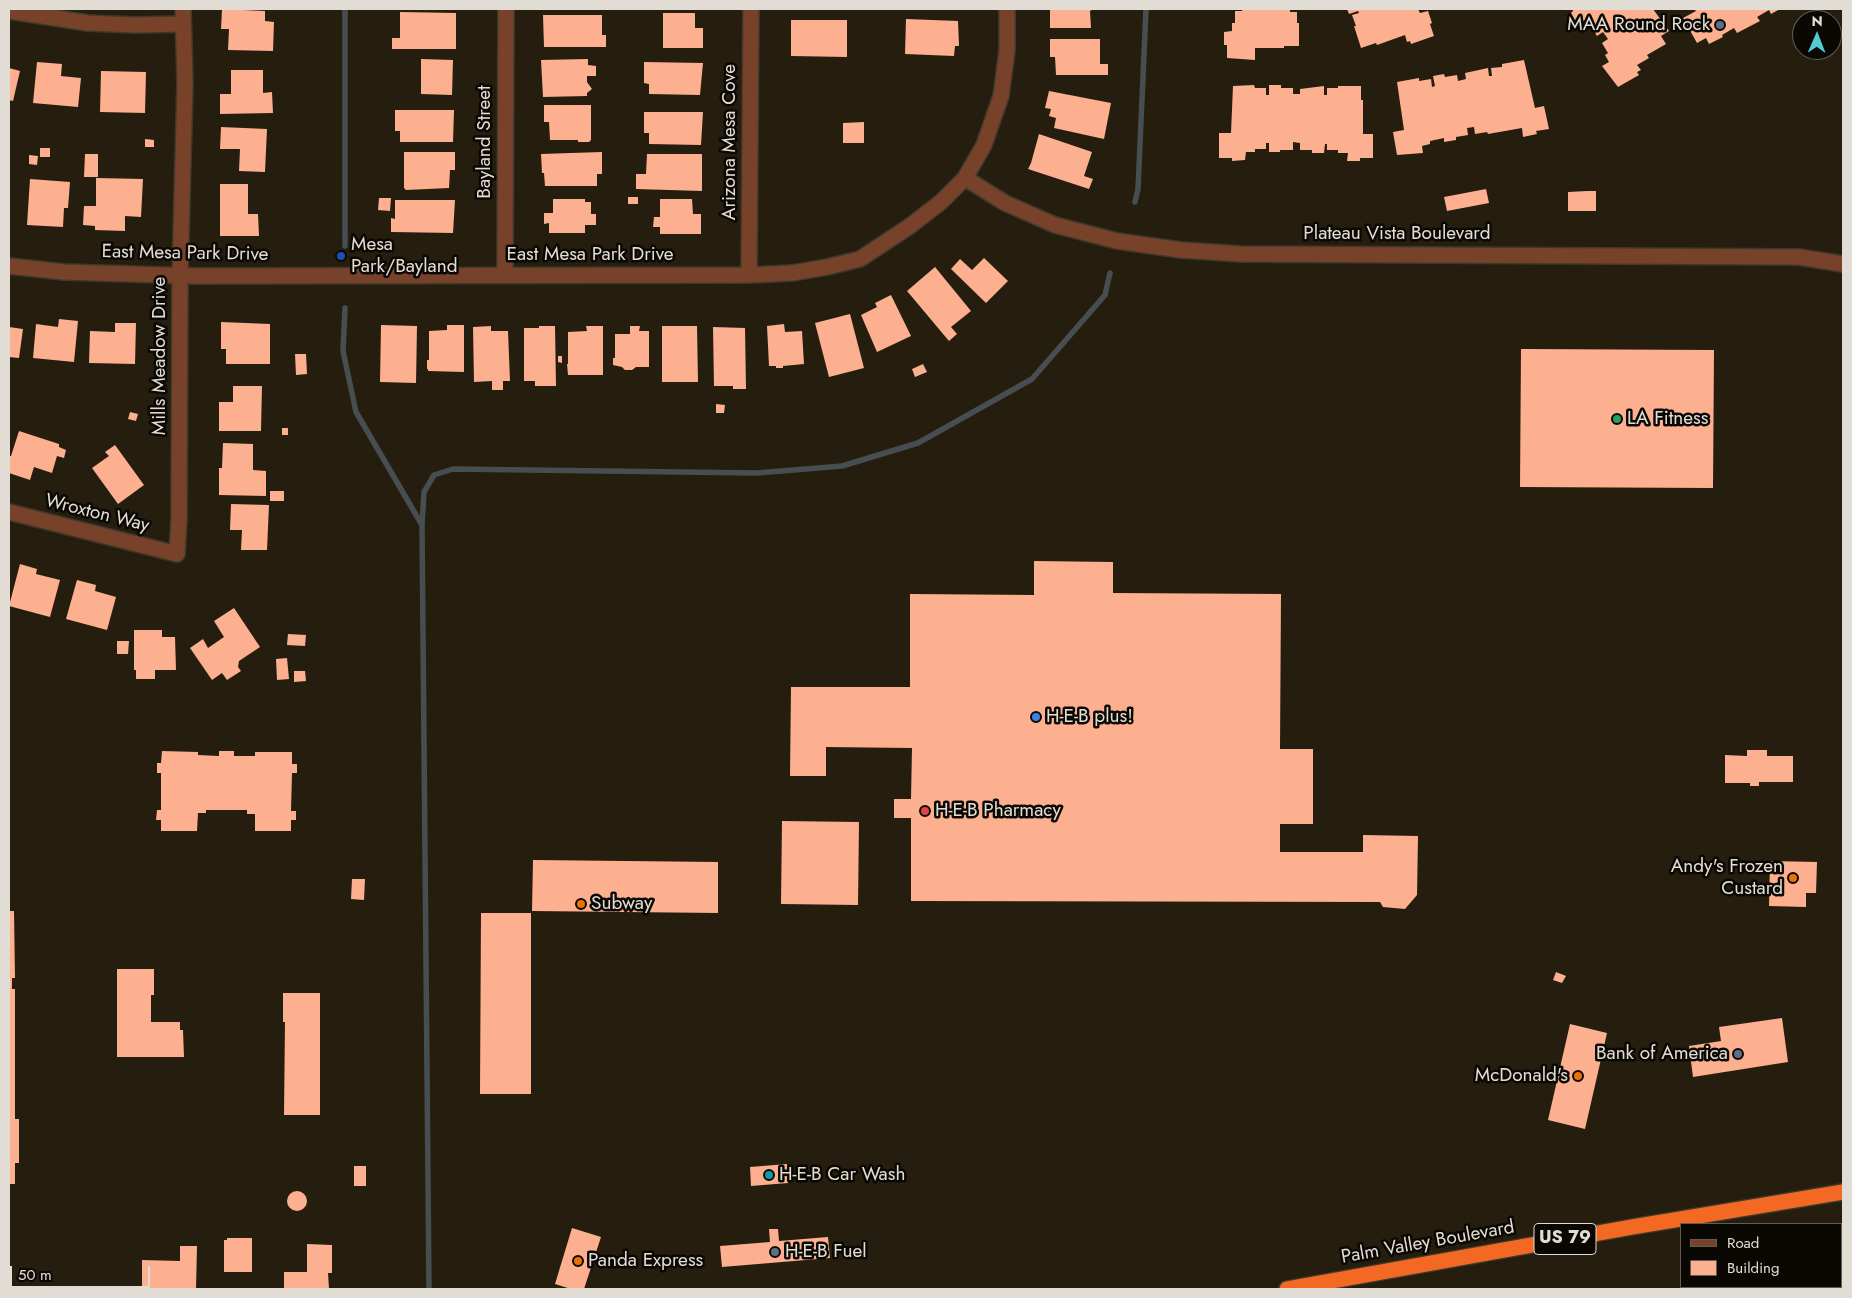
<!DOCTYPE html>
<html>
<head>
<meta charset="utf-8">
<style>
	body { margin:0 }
	#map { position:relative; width:1852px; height:1298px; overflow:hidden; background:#251e0f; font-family:Jost,sans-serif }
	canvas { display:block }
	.frame { position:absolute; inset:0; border:10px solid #e2ddd4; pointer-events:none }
	.legend { position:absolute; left:1680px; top:1223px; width:162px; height:65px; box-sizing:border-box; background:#0b0804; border:1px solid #615d57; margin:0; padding:6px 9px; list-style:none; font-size:15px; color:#e2ddd4 }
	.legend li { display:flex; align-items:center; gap:10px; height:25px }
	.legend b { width:25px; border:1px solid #615d57 }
	.north { position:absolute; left:1792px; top:10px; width:50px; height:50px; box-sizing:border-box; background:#0b0804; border:1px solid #615d57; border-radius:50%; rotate:1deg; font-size:14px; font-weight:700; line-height:20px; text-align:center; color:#e2ddd4 }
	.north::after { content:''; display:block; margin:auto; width:18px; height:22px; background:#52cbd7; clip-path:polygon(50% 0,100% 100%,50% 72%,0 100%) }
	.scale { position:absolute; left:10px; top:1266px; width:140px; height:22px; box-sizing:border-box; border:2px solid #e2ddd4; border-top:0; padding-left:6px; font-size:15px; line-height:18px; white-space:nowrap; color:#e2ddd4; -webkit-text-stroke:4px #0b0804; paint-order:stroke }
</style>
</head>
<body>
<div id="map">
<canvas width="1852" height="1298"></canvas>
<div class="frame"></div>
<ul class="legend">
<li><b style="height:6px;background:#78412a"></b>Road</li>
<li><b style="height:14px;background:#fdb090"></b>Building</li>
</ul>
<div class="north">N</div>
<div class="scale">50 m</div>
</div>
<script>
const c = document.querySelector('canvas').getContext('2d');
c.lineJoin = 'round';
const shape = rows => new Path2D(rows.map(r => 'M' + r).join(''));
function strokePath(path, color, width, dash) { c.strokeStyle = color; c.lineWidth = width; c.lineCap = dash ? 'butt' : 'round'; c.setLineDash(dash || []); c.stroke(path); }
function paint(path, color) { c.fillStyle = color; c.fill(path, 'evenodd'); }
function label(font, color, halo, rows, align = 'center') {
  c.font = font + ' Jost,sans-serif'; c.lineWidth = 5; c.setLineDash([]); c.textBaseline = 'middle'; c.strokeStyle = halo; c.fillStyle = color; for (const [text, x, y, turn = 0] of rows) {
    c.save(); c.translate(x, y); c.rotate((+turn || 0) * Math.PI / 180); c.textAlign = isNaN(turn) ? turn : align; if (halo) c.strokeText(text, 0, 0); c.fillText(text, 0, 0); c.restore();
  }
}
const stream = shape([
	[1135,202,1138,189,1146,9],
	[345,246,345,9],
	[345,308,343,351,356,412,422,525,429,1289],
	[422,525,424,492,434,475,453,469,757,473,842,466,918,443,1032,379,1105,295,1110,273]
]);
const building = shape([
	[222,9,265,11,265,21,274,22,273,51,228,50,229,29,221,29],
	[1050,9,1093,9,1090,11,1091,28,1050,28],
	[1242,9,1290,9,1290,12,1297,12,1297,23,1299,23,1299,46,1284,46,1284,48,1255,48,1255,60,1227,58,1227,45,1224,45,1224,32,1232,31,1232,23,1235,23,1235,11,1242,11],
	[1347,9,1418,9,1420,13,1428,11,1432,23,1430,24,1434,36,1411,44,1410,41,1407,42,1405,35,1377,45,1376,43,1361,48,1354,26,1356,26,1352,15,1359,13,1358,11,1349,14],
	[1572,9,1653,9,1669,31,1661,36,1666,44,1647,55,1649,58,1637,65,1641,70,1637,72,1639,75,1618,87,1602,66,1609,62,1605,55,1608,53,1602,43,1608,39,1603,32,1597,36,1591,26,1589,27,1585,20,1577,24,1571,13,1573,11],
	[1694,9,1780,9,1771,14,1769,10,1757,17,1760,21,1737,33,1734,28,1722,35,1723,37,1709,44,1706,38,1697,43,1683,18,1696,11],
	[400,12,456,13,456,49,392,49,392,38,400,38],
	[663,13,695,13,695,28,703,28,703,48,663,48],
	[543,15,602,15,602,35,606,35,606,47,544,47],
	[906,19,958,21,959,46,955,46,954,56,905,54],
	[791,20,847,20,847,57,791,56],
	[1050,39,1100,39,1100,64,1108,64,1108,75,1056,75,1055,57,1050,57],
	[421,59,453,60,452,95,421,94],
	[588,59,588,65,596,66,596,76,587,76,587,82,592,89,587,93,587,96,543,97,541,60],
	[1524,60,1535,108,1544,106,1549,129,1536,131,1537,134,1523,137,1522,128,1488,134,1487,132,1475,134,1474,127,1467,128,1468,135,1456,137,1456,140,1444,142,1444,138,1430,141,1430,144,1422,146,1423,153,1397,155,1393,132,1404,130,1397,82,1419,78,1419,81,1431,79,1432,87,1435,86,1433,76,1444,74,1445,77,1457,75,1458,81,1466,79,1465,73,1488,68,1489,76,1492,76,1491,68,1502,67,1502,64],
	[37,62,62,64,61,76,81,78,78,107,33,103],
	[644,62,703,63,700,95,649,94,649,84,644,83],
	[9,68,20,71,13,101,9,100],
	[231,70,263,70,263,93,272,92,273,113,220,114,220,94,231,94],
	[101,71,146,72,145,113,100,112],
	[1254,85,1255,88,1266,88,1266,95,1269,95,1269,85,1281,85,1281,88,1293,88,1293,94,1300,94,1300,89,1324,86,1324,95,1327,95,1327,88,1338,88,1338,86,1361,86,1361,100,1363,100,1363,134,1373,134,1373,158,1360,158,1360,161,1347,161,1348,153,1338,153,1338,150,1327,150,1327,144,1325,144,1324,153,1312,153,1312,150,1300,150,1300,143,1293,142,1293,150,1280,150,1280,152,1269,152,1269,143,1266,143,1266,149,1255,149,1255,152,1246,152,1245,160,1232,161,1232,158,1219,158,1219,133,1231,133,1233,86],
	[1049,91,1111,103,1104,139,1054,128,1056,118,1049,116,1051,109,1045,108],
	[544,105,591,105,591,140,589,142,578,142,578,140,550,140,549,122,544,122],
	[395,110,454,110,453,142,400,142,400,131,395,131],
	[644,112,703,112,701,145,649,144,649,133,644,133],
	[864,122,864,143,843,143,843,123],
	[221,127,267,129,265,172,239,171,240,149,220,149],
	[1039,134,1092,152,1084,176,1093,179,1089,189,1028,169,1031,163],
	[145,139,154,140,154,147,145,147],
	[40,148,50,148,50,157,40,157],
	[404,152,455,152,455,170,450,170,449,188,406,190,404,188],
	[602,152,602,174,597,174,597,186,545,186,544,173,542,173,541,154],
	[85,154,98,154,98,177,84,177],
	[647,154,702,154,702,191,636,189,636,174,646,174],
	[29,155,38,156,37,165,29,164],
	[96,178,143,179,141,217,125,216,125,231,95,230,95,226,83,225,84,206,96,206],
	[30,179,70,182,68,208,64,208,63,227,27,225],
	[220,184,248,184,248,214,258,214,259,236,220,236],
	[1486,189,1489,203,1447,211,1444,197],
	[1587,191,1596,191,1596,211,1568,211,1568,192],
	[628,197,638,197,638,204,628,204],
	[379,198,391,198,390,211,378,210],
	[553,199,585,199,585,202,591,202,591,214,596,214,596,225,585,225,585,233,549,233,549,223,544,224,544,213,553,213],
	[660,199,692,199,693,214,701,214,701,234,660,234,660,227,653,227,654,217,660,217],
	[395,200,455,200,453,233,391,232,391,218,395,219],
	[984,258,1008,281,986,303,951,269,960,259,972,270],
	[935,267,971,311,951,327,957,334,949,341,907,291],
	[891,295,911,336,877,352,861,315,877,307,875,303],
	[850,314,864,368,829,377,815,323],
	[59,319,78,321,74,362,33,358,36,324,58,327],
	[221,322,270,324,270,364,226,364,226,349,221,349],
	[115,323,136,323,135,364,89,363,90,331,115,332],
	[784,324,785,332,802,331,804,364,783,366,783,368,776,368,776,366,769,366,767,326],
	[381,325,417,326,416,383,380,382],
	[447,325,464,325,464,372,428,371,428,369,427,369,427,360,429,360,429,331,447,330],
	[491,326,491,331,508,331,510,381,503,381,503,390,492,390,492,381,474,382,473,327],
	[539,326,555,326,556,386,535,386,535,381,524,381,524,328,539,328],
	[586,326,603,326,603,375,568,375,567,364,568,364,568,332,587,331],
	[630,326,640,326,639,331,649,331,649,367,636,367,632,370,625,370,622,367,613,365,613,358,615,358,615,334,630,334],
	[662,326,697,326,698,382,662,382],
	[9,327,23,329,19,358,9,357],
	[713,327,745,328,746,389,733,389,733,386,714,386],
	[1521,349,1714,350,1713,488,1520,487],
	[295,354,306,354,307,374,296,375],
	[558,356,562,356,562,363,558,362],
	[923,364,927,372,915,377,912,369],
	[233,386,262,386,261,431,219,431,219,402,233,402],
	[716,404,725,405,724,413,716,413],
	[130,412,138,414,136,421,128,419],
	[282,428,288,428,288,435,282,435],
	[19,431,59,444,59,447,66,450,64,458,57,456,52,473,34,467,30,480,9,473,9,456,11,456],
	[223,443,253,444,253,470,266,471,266,496,219,495,219,468,222,468],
	[115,445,144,485,118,504,92,468,109,456,105,452],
	[270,491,284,491,284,501,270,501],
	[231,504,269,505,267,550,241,550,242,530,230,530],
	[1034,561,1113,562,1113,593,1281,594,1280,749,1313,749,1313,824,1280,824,1280,852,1363,852,1363,835,1418,836,1417,895,1405,909,1383,907,1380,902,911,901,911,818,894,818,894,799,911,799,912,748,826,747,826,776,790,776,791,687,910,687,910,594,1034,595],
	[20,564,37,569,36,574,60,580,50,617,9,606],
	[77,580,96,585,95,591,116,597,107,630,66,619],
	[234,608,260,647,239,661,238,667,241,671,227,680,222,673,212,680,190,648,203,639,208,648,224,637,214,621],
	[134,630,162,630,162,637,175,637,176,670,155,670,155,679,136,679,136,670,134,670],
	[288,634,306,635,305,646,287,645],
	[117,641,129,641,128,654,117,654],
	[287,658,289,679,277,680,276,659],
	[294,671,305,671,306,681,294,682],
	[1747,750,1767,750,1767,756,1793,756,1793,782,1759,782,1759,786,1750,786,1750,783,1725,783,1725,755,1747,756],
	[162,751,198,752,198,755,219,756,219,751,234,751,234,756,255,756,255,752,292,752,292,764,297,764,297,773,292,773,291,811,296,811,296,820,291,820,291,831,255,831,255,814,247,814,247,810,206,810,206,813,198,813,197,831,161,831,161,820,156,820,157,810,161,810,161,773,157,773,157,763,161,763],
	[782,821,859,822,858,905,781,904],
	[533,860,718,862,718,913,532,911],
	[1770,861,1817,862,1816,893,1806,893,1806,907,1769,906],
	[352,879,365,879,364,900,351,899],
	[9,911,14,911,15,978,12,978,12,989,15,989,15,1119,19,1119,19,1163,15,1163,15,1184,9,1184],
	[481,913,531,913,531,1094,480,1094],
	[117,969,154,969,154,995,151,995,151,1022,180,1022,180,1030,183,1030,184,1057,117,1057],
	[1556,972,1566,976,1562,983,1553,980],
	[283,993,320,993,320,1115,284,1115,285,1022,283,1022],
	[1782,1018,1788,1062,1693,1077,1689,1046,1721,1041,1719,1027],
	[1570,1024,1607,1033,1585,1129,1548,1120],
	[787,1164,788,1183,751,1186,750,1167],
	[354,1166,366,1166,366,1186,354,1186],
	'287 1201a10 10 0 1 1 20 0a10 10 0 1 1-20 0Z',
	[572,1228,601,1237,584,1289,571,1289,555,1284],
	[769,1229,778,1229,779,1241,828,1237,830,1258,722,1267,720,1246,770,1242],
	[227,1238,252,1238,252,1272,224,1272,224,1240,227,1240],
	[307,1244,332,1245,332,1273,328,1273,329,1289,284,1289,284,1272,307,1272],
	[180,1246,197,1246,196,1289,142,1288,142,1260,180,1261]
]);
const street = shape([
	[9,11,88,23,135,25,183,24],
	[965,178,1005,203,1055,225,1117,241,1181,250,1241,254,1799,257,1843,264],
	[9,266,64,272,196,276,749,275,792,273,827,267,860,259,910,226,941,202,965,178,984,145,1001,96,1007,51,1007,9],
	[505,275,506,9],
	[749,275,751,9],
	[9,512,177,554,179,519,180,276,185,83,183,9]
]);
const highway = shape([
	[1841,1271,1843,1271],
	[1287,1289,1632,1227,1843,1192],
	[1717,1289,1734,1287]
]);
const markers = [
	[1720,25,5,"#5c6f8a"],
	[341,256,5,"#1a4fb4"],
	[1617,419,5,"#2e9e5b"],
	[1036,717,5,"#3f7fe0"],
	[925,811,5,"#e0444e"],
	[1793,878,5,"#e8710a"],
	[581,904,5,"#e8710a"],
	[1738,1054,5,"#5c6f8a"],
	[1578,1076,5,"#e8710a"],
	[769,1175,5,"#0f9aa8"],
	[775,1252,5,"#5c6f8a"],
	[578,1261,5,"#e8710a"]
];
const shields = [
	[1565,1239,62]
];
const shieldNames = [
	["US 79",1565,1239]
];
const poiNames = [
	["MAA Round Rock",1710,25,"right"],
	["Mesa",351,245],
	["Park/Bayland",351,267],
	["LA Fitness",1627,419],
	["H-E-B plus!",1046,717],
	["H-E-B Pharmacy",935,811],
	["Andy's Frozen",1783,867,"right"],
	["Custard",1783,889,"right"],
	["Subway",591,904],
	["Bank of America",1728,1054,"right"],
	["McDonald's",1568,1076,"right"],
	["H-E-B Car Wash",779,1175],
	["H-E-B Fuel",785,1252],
	["Panda Express",588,1261]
];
const streetNames = [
	["Bayland Street",485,142,-90],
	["Arizona Mesa Cove",730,142,-90],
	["Plateau Vista Boulevard",1397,234],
	["East Mesa Park Drive",185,254,1],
	["East Mesa Park Drive",590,255],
	["Mills Meadow Drive",160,356,-90],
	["Wroxton Way",97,514,14],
	["Palm Valley Boulevard",1428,1243,-10]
];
strokePath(stream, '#474e51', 5.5);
paint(building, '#fdb090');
strokePath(street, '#3f392b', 18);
strokePath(highway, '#3f392b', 18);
strokePath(street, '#78412a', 15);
strokePath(highway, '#f36924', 15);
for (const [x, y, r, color] of markers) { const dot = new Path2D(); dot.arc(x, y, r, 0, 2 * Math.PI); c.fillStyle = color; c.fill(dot); strokePath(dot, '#0b0804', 2); }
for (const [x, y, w] of shields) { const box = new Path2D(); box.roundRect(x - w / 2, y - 15.5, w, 31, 4); c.fillStyle = '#0b0804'; c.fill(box); strokePath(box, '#e2ddd4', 1); }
label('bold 18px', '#e2ddd4', null, shieldNames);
label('19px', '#e2ddd4', '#0b0804', poiNames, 'left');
label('19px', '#e2ddd4', '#0b0804', streetNames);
</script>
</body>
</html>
